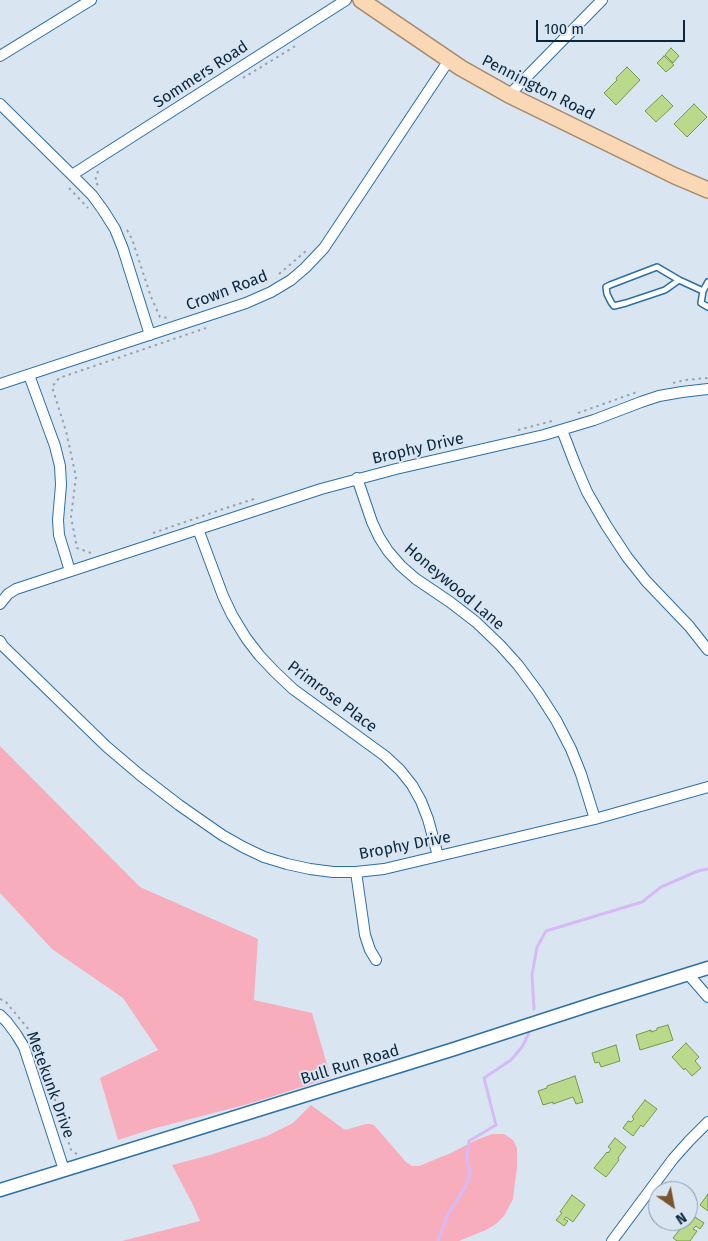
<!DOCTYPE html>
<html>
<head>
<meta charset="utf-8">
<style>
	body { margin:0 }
	#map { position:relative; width:708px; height:1241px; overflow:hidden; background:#d9e6f2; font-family:"Fira Sans",sans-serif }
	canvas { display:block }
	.north { position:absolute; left:648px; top:1181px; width:50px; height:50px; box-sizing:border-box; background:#d9e6f2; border:1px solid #879aaa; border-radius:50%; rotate:147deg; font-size:14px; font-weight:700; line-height:20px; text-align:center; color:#0b273e }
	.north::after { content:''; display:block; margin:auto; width:18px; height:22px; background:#79542e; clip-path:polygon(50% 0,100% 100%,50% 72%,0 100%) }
	.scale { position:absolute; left:536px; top:20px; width:149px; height:22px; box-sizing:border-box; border:2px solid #0b273e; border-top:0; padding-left:6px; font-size:15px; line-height:18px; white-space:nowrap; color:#0b273e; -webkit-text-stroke:4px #d9e6f2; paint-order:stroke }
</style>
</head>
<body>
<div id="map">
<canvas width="708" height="1241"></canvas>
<div class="north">N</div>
<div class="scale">100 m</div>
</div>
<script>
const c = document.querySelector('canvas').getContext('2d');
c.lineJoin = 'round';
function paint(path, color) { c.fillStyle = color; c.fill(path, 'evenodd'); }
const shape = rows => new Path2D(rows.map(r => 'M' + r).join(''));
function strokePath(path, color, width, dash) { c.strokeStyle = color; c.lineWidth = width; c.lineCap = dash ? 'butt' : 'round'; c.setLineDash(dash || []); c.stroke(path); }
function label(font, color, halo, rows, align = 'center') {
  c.font = font + ' "Fira Sans",sans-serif'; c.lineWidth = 4; c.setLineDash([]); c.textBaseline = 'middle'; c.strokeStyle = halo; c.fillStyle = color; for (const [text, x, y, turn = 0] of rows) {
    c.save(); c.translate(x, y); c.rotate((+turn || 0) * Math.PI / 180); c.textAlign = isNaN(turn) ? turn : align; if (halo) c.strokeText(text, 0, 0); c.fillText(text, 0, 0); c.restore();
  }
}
const green = shape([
	[0,746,140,887,258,939,254,1000,312,1013,331,1078,248,1104,152,1129,118,1140,100,1078,158,1050,123,998,52,949,0,893],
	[311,1105,345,1130,366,1124,370,1124,374,1125,406,1162,412,1166,419,1166,451,1153,476,1140,492,1134,504,1134,513,1140,517,1148,517,1167,513,1199,504,1216,496,1224,486,1230,459,1241,122,1241,200,1221,193,1205,172,1165,210,1155,267,1136,293,1123]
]);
const stream = shape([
	[534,1009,532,975,537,947,546,931,642,902,661,887,698,871,708,869],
	[438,1241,448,1214,466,1186,470,1173,467,1158,469,1141,496,1125,484,1078,511,1060,522,1047,529,1033]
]);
const building = shape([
	[671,48,679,56,673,63,665,55,671,48],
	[664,56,674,65,666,72,657,63,664,56],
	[627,67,640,80,616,105,604,93,617,80,616,78,627,67],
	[662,95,673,106,656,122,645,111,662,95],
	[694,104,707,117,687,137,674,124,694,104],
	[668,1025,673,1040,640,1050,636,1035,651,1030,651,1032,657,1030,657,1028,668,1025],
	[686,1043,699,1057,695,1061,701,1068,692,1076,685,1068,684,1070,672,1057,686,1043],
	[616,1045,620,1061,601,1067,599,1062,595,1063,592,1053,616,1045],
	[575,1076,583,1102,576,1104,573,1097,553,1104,553,1102,543,1105,538,1091,547,1088,547,1086,575,1076],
	[645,1100,657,1109,643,1127,641,1125,633,1136,623,1128,628,1121,631,1122,634,1119,632,1117,645,1100],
	[615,1138,626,1147,618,1158,619,1160,606,1177,594,1168,607,1152,608,1153,611,1149,608,1147,615,1138],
	[708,1194,708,1211,700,1205,708,1194],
	[572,1195,585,1205,573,1222,566,1217,564,1219,568,1221,564,1226,556,1220,562,1213,560,1212,572,1195],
	[695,1217,704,1223,700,1229,696,1226,693,1229,697,1231,690,1241,677,1241,673,1238,685,1223,689,1225,695,1217]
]);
const path = shape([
	[243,78,297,45],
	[98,171,95,181,100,188],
	[69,188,88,208],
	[127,230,132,239,151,297,160,317,169,318],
	[279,274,306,251],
	[673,383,685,380,708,378],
	[578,413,637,392],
	[518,430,552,421],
	[153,533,217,511,257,498],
	[91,553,77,548,71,517,76,477,66,431,52,387,59,378,206,328],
	[0,999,6,1002,35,1037,71,1150,78,1155]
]);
const service = shape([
	[679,280,665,290,626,303,614,306,611,302,607,294,606,287,610,285,657,267,679,280,703,291],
	[708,282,703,291,701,303,708,307]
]);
const minor = shape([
	[0,56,91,0],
	[509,95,602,0],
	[0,104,72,175,92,195,103,210,115,229,123,249,150,335],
	[72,175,346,0],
	[29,375,55,446,60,466,61,485,58,520,59,535,70,571],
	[0,384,246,303,271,292,291,280,305,268,324,248,449,60],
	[562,430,575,464,587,492,606,525,627,557,646,581,689,626,708,650],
	[357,478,372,522,379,537,388,551,401,566,416,579,450,602,476,622,500,645,518,665,538,692,556,720,571,749,581,774,595,819],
	[198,529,223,596,232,615,246,638,259,655,274,671,293,689,385,756,400,770,412,785,421,801,428,819,438,856],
	[0,604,8,594,16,589,321,489,396,469,544,435,594,420,641,402,659,396,682,392,708,389],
	[0,641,3,646,107,747,140,775,179,805,222,835,243,847,264,857,287,864,310,869,333,872,356,872,384,869,595,819,708,787],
	[356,872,365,935,370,950,376,960],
	[688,974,708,997],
	[0,1015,7,1022,16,1034,24,1047,64,1170],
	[612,1241,673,1159,689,1141,708,1122]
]);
const tertiary = shape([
	[0,1190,451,1050,599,1002,708,968]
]);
const primary = shape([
	[361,0,461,68,509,95,675,176,708,190]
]);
const streetNames = [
	["Sommers Road",201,75,-33],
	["Pennington Road",538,88,27],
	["Crown Road",227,291,-21],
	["Brophy Drive",418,449,-13],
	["Honeywood Lane",454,587,40],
	["Primrose Place",332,697,37],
	["Brophy Drive",405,846,-11],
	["Bull Run Road",350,1065,-17],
	["Metekunk Drive",50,1085,70]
];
paint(green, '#f8adbc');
strokePath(stream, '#d6baf5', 3);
paint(building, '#bad98a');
strokePath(building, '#7a964a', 1);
strokePath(service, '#2c6fa5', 8);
strokePath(minor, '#2c6fa5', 12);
strokePath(tertiary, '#2c6fa5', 15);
strokePath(primary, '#a4896c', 18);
strokePath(path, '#92a4b4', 2, [2.5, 4]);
strokePath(service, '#fff', 5);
strokePath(minor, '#fff', 10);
strokePath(tertiary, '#fff', 12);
strokePath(primary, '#fad8b5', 15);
label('16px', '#0b273e', '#d9e6f2', streetNames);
</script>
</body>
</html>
